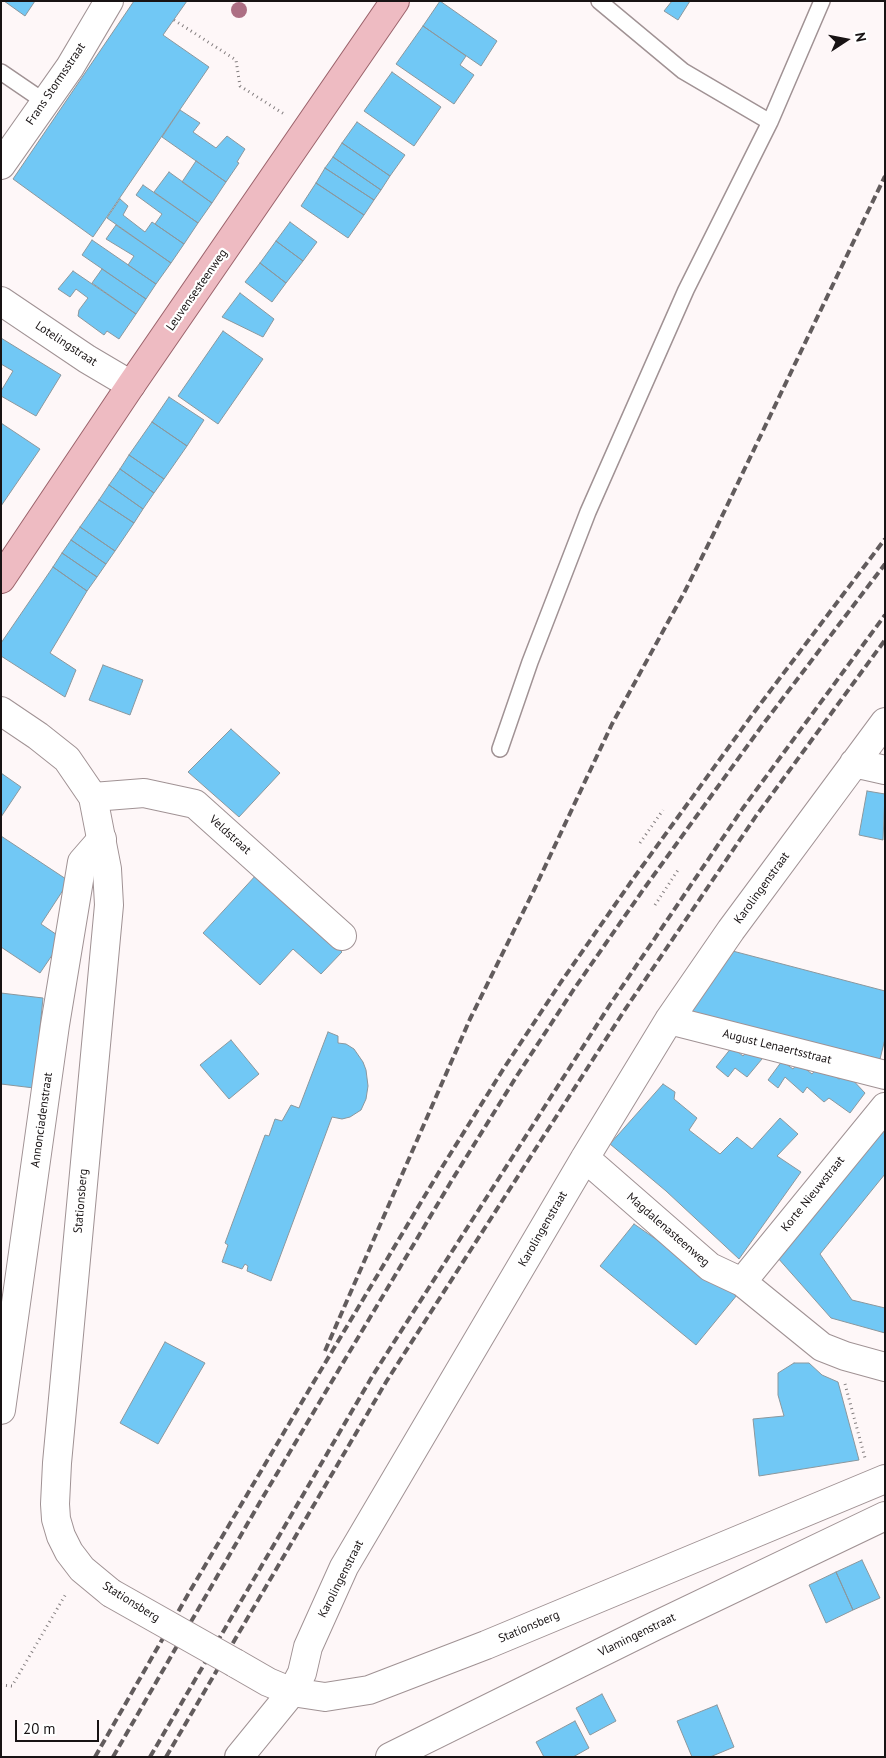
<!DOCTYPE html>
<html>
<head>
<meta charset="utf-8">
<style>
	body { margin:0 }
	#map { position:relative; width:886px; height:1758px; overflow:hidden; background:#fef7f8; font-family:"PT Sans",sans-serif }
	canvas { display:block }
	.frame { position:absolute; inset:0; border:2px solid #181314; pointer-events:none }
	.north { position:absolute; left:821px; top:15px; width:50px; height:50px; -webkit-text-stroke:4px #fff; paint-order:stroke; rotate:79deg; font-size:14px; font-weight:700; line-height:20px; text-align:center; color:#181314 }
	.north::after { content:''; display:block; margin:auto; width:18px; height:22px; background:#181314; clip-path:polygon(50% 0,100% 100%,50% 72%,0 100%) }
	.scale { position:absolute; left:15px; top:1720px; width:84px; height:22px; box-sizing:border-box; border:2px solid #181314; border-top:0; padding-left:6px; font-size:15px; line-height:18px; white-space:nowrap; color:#181314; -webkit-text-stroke:4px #fff; paint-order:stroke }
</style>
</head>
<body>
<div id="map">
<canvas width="886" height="1758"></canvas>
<div class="frame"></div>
<div class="north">N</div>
<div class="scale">20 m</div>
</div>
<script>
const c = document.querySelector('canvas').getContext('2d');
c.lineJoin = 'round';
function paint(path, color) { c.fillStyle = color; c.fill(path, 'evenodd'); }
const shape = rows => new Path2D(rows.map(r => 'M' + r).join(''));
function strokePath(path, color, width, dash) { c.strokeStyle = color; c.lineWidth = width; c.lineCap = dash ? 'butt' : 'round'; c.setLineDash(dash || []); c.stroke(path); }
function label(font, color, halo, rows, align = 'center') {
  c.font = font + ' "PT Sans",sans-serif'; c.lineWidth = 4.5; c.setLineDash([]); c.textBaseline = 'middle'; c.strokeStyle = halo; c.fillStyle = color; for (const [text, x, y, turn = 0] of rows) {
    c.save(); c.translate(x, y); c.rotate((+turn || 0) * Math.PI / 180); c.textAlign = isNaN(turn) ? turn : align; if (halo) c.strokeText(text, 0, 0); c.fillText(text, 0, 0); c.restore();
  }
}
const building = shape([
	[4,1,35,1,25,16,4,1],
	[134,1,187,1,163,35,209,67,93,237,13,179,134,1],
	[440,1,497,41,481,66,423,26,440,1],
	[672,1,690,1,678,20,664,11,672,1],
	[423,26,466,56,460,65,474,75,454,104,396,64,423,26],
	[392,72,441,107,414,146,364,111,392,72],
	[180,110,200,123,193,132,216,148,227,136,245,149,237,162,239,163,226,182,162,137,180,110],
	[357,122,405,155,390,176,342,143,357,122],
	[342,143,390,176,381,190,333,157,342,143],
	[333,157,381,190,374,200,325,168,333,157],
	[196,161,226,182,212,203,182,182,196,161],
	[325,168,374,200,364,215,316,183,325,168],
	[169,172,212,203,198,223,154,192,169,172],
	[316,183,364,215,348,238,301,206,316,183],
	[143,185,198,223,184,244,155,224,162,214,136,195,143,185],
	[120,199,128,206,123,215,145,232,152,222,184,244,171,263,107,218,120,199],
	[290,222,317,242,303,261,276,241,290,222],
	[116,225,171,263,156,284,128,265,134,256,106,239,116,225],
	[92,240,156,284,146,299,82,255,92,240],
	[276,241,303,261,286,283,260,263,276,241],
	[260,263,286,283,272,302,245,282,260,263],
	[102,269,146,299,136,314,92,283,102,269],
	[73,271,136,314,119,339,107,331,104,335,78,316,79,310,88,298,76,289,70,297,58,289,73,271],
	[240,293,274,319,263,337,222,317,240,293],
	[223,331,263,359,218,424,178,396,223,331],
	[1,338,61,375,36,416,1,396,1,391,13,371,1,364,1,338],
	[169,397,204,420,187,446,152,422,169,397],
	[152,422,187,446,164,479,129,455,152,422],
	[1,423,40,449,1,506,1,423],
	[129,455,164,479,154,493,120,469,129,455],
	[120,469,154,493,143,509,109,485,120,469],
	[109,485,143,509,134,523,99,500,109,485],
	[99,500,134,523,115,551,80,527,99,500],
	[80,527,115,551,106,564,71,540,80,527],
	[71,540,106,564,97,577,62,553,71,540],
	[62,553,97,577,87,591,53,567,62,553],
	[53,567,87,591,50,653,76,670,65,697,1,656,1,643,53,567],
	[103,665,143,680,130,715,89,700,103,665],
	[231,729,280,773,239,817,188,772,231,729],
	[1,773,21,787,1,817,1,773],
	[867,791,885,794,883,840,859,835,867,791],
	[1,836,69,881,41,924,63,939,40,973,1,947,1,836],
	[257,874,342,952,321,974,293,949,260,985,203,933,257,874],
	[725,949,885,991,885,1039,880,1059,683,1010,725,949],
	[1,993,43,998,34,1088,1,1084,1,993],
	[328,1032,338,1036,338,1043,346,1044,354,1049,363,1062,366,1070,368,1086,366,1099,361,1110,350,1117,342,1119,332,1117,271,1281,247,1271,248,1266,245,1264,242,1269,222,1262,228,1245,225,1243,265,1135,269,1136,275,1119,282,1121,291,1105,299,1108,328,1032],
	[231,1040,259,1074,229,1099,200,1065,231,1040],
	[732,1047,743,1056,750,1048,762,1059,747,1077,735,1068,728,1077,716,1067,732,1047],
	[782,1061,793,1069,798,1063,812,1074,819,1066,839,1079,848,1075,865,1093,850,1113,829,1098,824,1102,807,1087,803,1093,785,1077,778,1088,768,1080,782,1061],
	[663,1084,675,1092,674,1099,697,1118,689,1130,720,1154,737,1137,752,1149,780,1118,798,1134,777,1156,801,1172,739,1259,666,1191,610,1144,663,1084],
	[885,1119,885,1174,820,1254,852,1300,885,1308,885,1333,831,1318,777,1257,885,1119],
	[634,1224,737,1295,696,1345,600,1266,634,1224],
	[165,1342,205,1363,158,1444,120,1423,165,1342],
	[794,1363,809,1363,822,1375,838,1382,859,1460,759,1476,753,1419,784,1416,778,1395,778,1373,794,1363],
	[862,1560,880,1598,853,1610,836,1572,862,1560],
	[836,1572,853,1610,826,1623,809,1585,836,1572],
	[602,1694,616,1721,590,1735,576,1708,602,1694],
	[717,1705,734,1747,710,1757,692,1757,677,1721,717,1705],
	[575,1721,589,1748,573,1757,544,1757,536,1742,575,1721]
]);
const path = shape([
	[174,20,236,60,240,86,284,114],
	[640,843,663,810],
	[655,905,678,870],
	[845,1384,865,1458],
	[1,1685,12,1686,67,1592]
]);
const service = shape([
	[599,1,683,71,770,122],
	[1,72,45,102],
	[500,749,530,662,588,512,686,290,770,122,822,1]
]);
const minor = shape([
	[1,165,70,67,109,1],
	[1,301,87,359,131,385],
	[854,763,885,770],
	[93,797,144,793,195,804,342,936],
	[669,1020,885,1075],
	[585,1158,710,1267,742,1282,822,1347,845,1356,885,1367],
	[742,1282,885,1107],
	[1,1410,55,1025,82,862,102,839],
	[239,1757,292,1692,302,1673,308,1647,344,1567,585,1158,669,1020,731,930,885,722],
	[390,1757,655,1626,885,1516]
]);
const tertiary = shape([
	[1,711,38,736,67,759,93,797,107,869,109,905,57,1463,55,1504,56,1519,61,1536,69,1552,82,1569,111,1593],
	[235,1663,268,1682,292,1692,325,1697,369,1690,486,1645,885,1479]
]);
const primary = shape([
	[1,579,131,385,395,1]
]);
const rail = shape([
	[325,1351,470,1019,534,890,612,724,684,593,713,535,885,176],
	[95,1757,190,1591,309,1390,439,1172,504,1068,561,982,633,879,752,715,885,539],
	[113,1757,260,1502,452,1180,518,1074,574,989,643,890,764,723,885,564],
	[150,1757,373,1375,611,1003,743,808,885,615],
	[166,1757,386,1382,624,1011,756,816,885,640]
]);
const tertiaryBridge = shape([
	[111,1593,235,1663]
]);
const trees = [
	[239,10]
];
const streetNames = [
	["Frans Stormsstraat",56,84,-56],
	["Leuvensesteenweg",197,290,-55],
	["Lotelingstraat",66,344,33],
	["Veldstraat",230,835,42],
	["Karolingenstraat",762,888,-54],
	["August Lenaertsstraat",777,1047,14],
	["Annonciadenstraat",42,1120,-82],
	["Korte Nieuwstraat",813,1194,-51],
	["Stationsberg",81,1201,-85],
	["Karolingenstraat",543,1229,-60],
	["Magdalenasteenweg",668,1230,41],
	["Karolingenstraat",341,1579,-63],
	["Stationsberg",131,1602,32],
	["Stationsberg",529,1627,-23],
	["Vlamingenstraat",637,1635,-26]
];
paint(building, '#71c8f5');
strokePath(building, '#8b979d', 1);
strokePath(service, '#a09294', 18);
strokePath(minor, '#a09294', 30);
strokePath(tertiary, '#a09294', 30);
strokePath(primary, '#9b636b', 30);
strokePath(path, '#837e7f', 3, [1, 4]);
strokePath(service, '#fff', 15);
strokePath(minor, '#fff', 28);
strokePath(tertiary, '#fff', 28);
strokePath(primary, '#eebbc2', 28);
strokePath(rail, '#625c5d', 4, [8, 4]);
strokePath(tertiaryBridge, '#a09294', 30, []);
strokePath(tertiaryBridge, '#fff', 28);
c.fillStyle = '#ad6f84';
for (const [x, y] of trees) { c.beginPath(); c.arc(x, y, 8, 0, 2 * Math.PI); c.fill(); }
label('12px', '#181314', '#fff', streetNames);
</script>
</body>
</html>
